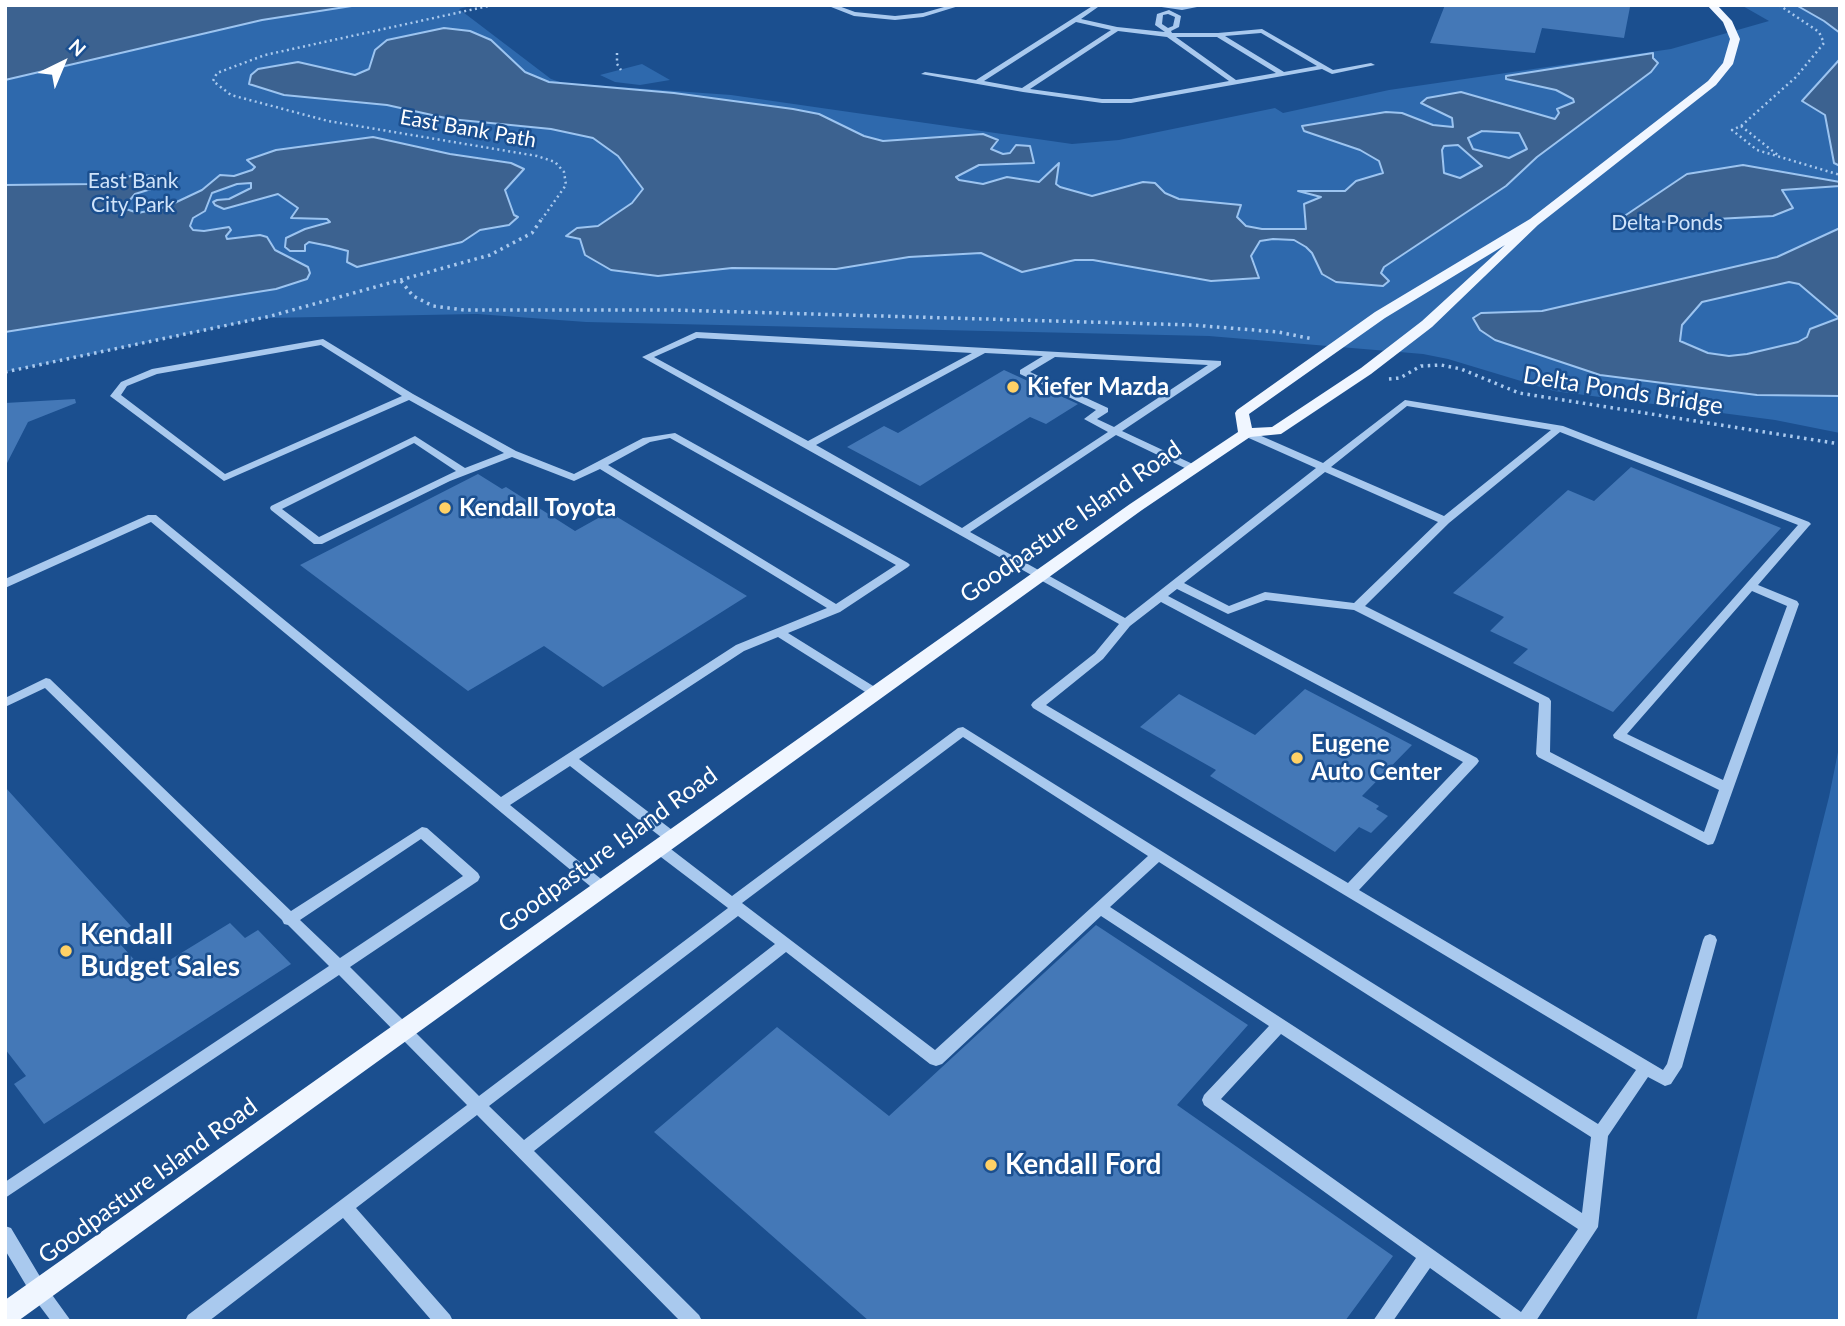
<!DOCTYPE html>
<html>
<head>
<meta charset="utf-8">
<style>
	body { margin:0 }
	#map { position:relative; width:1845px; height:1326px; overflow:hidden; background:#1b4f8f; font-family:Lato,sans-serif }
	canvas { display:block }
	.frame { position:absolute; inset:0; border:7px solid #fff; pointer-events:none }
	.north { position:absolute; left:28px; top:28px; width:70px; height:70px; -webkit-text-stroke:5px #1b4f8f; paint-order:stroke; rotate:43deg; font-size:19px; font-weight:700; line-height:28px; text-align:center; color:#fff }
	.north::after { content:''; display:block; margin:auto; width:24px; height:32px; background:#fff; clip-path:polygon(50% 0,100% 100%,50% 72%,0 100%) }
</style>
</head>
<body>
<div id="map">
<canvas width="1845" height="1326"></canvas>
<div class="frame"></div>
<div class="north">N</div>
</div>
<script>
const c = document.querySelector('canvas').getContext('2d');
c.lineJoin = 'round';
function paint(path, color) { c.fillStyle = color; c.fill(path, 'evenodd'); }
const shape = rows => new Path2D(rows.map(r => 'M' + r).join(''));
function strokePath(path, color, width, dash) { c.strokeStyle = color; c.lineWidth = width; c.lineCap = dash ? 'butt' : 'round'; c.setLineDash(dash || []); c.stroke(path); }
function label(font, color, halo, rows, align = 'center') {
  c.font = font + ' Lato,sans-serif'; c.lineWidth = 5; c.setLineDash([]); c.textBaseline = 'middle'; c.strokeStyle = halo; c.fillStyle = color; for (const [text, x, y, turn = 0] of rows) {
    c.save(); c.translate(x, y); c.rotate((+turn || 0) * Math.PI / 180); c.textAlign = isNaN(turn) ? turn : align; if (halo) c.strokeText(text, 0, 0); c.fillText(text, 0, 0); c.restore();
  }
}
const green = shape([
	[358,5,474,5,459,9,551,79,563,83,731,95,1072,144,1119,140,1275,108,1283,113,1389,90,1671,49,1769,21,1741,5,1840,5,1840,433,1775,420,1554,391,1448,359,1423,354,1209,336,586,322,477,314,265,318,5,372,5,80,262,20],
	[642,64,670,80,640,85,615,82,600,75],
	[1840,742,1840,1321,1696,1321,1829,797]
]);
const water = shape([
	[5,5,358,5,262,20,5,80,5,5],
	[1796,5,1840,5,1840,33,1824,21,1796,5],
	[444,28,470,31,491,40,525,72,549,82,674,93,793,109,819,114,864,136,883,141,983,134,998,140,991,149,1003,154,1010,153,1016,145,1030,146,1034,163,979,165,956,177,959,180,983,184,1007,177,1039,182,1059,163,1056,184,1060,187,1092,196,1143,182,1155,183,1165,193,1179,199,1241,205,1237,217,1246,226,1262,229,1306,229,1304,204,1321,197,1298,191,1345,191,1356,181,1383,173,1379,161,1360,150,1304,131,1302,126,1386,112,1402,113,1433,125,1453,127,1452,118,1421,103,1427,98,1461,92,1555,119,1559,113,1557,109,1574,102,1573,99,1556,90,1506,79,1506,76,1653,53,1653,58,1658,63,1651,72,1537,157,1506,186,1384,267,1381,273,1389,281,1383,286,1336,282,1322,274,1312,253,1306,247,1294,240,1273,239,1260,241,1251,256,1259,278,1211,281,1093,260,1075,260,1022,272,981,253,909,257,836,269,732,268,658,276,611,270,585,255,580,239,566,236,577,228,598,226,632,203,643,189,618,156,593,138,551,129,450,119,387,105,284,95,249,84,251,75,258,69,298,62,355,75,369,69,375,50,387,40,444,28],
	[1482,131,1519,133,1527,149,1509,158,1473,149,1468,138,1482,131],
	[1458,145,1482,166,1460,178,1444,173,1442,150,1444,146,1458,145],
	[1840,59,1840,166,1834,163,1825,115,1802,101,1840,59],
	[373,137,450,154,511,163,524,169,505,190,514,215,518,217,509,225,480,230,462,242,357,267,347,262,348,251,329,246,309,242,305,245,305,251,290,251,285,247,286,238,305,229,330,222,327,219,291,218,298,208,278,194,224,209,215,205,213,202,217,200,229,199,251,188,251,183,237,184,212,193,205,211,193,218,190,226,193,230,204,231,229,227,231,230,226,236,227,239,260,235,267,237,275,250,308,267,310,273,307,279,276,289,5,332,5,185,93,184,136,175,173,177,177,181,135,194,123,208,138,213,166,207,202,190,220,175,234,176,252,170,255,167,247,160,276,150,373,137],
	[1743,165,1840,182,1840,186,1782,190,1793,208,1773,216,1659,222,1630,228,1620,219,1687,174,1743,165],
	[1840,228,1840,396,1757,395,1600,375,1495,340,1480,330,1473,318,1481,313,1542,311,1777,257,1840,228],
	[1789,282,1799,284,1839,318,1810,329,1807,337,1798,342,1747,354,1729,356,1708,353,1680,341,1682,325,1702,302,1789,282]
]);
const building = shape([
	[1445,5,1611,5,1630,7,1624,38,1542,28,1535,53,1430,43],
	[1004,370,1078,404,1046,424,1030,417,920,486,847,447,884,426,898,433],
	[75,399,76,403,28,422,5,467,5,403],
	[1631,467,1781,528,1613,712,1513,663,1528,649,1490,631,1504,617,1453,593,1568,490,1594,501],
	[478,474,502,489,506,487,575,531,609,512,747,596,603,687,544,646,468,691,300,565],
	[1305,689,1412,745,1362,796,1379,806,1376,809,1388,816,1371,833,1359,827,1335,852,1210,776,1216,770,1140,727,1179,694,1255,735],
	[5,787,131,926,113,936,147,974,230,923,245,938,258,930,291,964,44,1124,14,1084,26,1076,5,1049],
	[1096,925,1248,1025,1177,1105,1393,1256,1345,1321,869,1321,654,1132,777,1027,889,1116]
]);
const pathFar1 = shape([
	[493,5,265,55,217,73,213,81,231,95,328,121,537,156,555,162,564,172,566,185,542,219],
	[1779,5,1819,32,1824,43,1796,77,1741,126,1732,130,1757,150,1840,175],
	[617,53,617,64,621,70],
	[1741,126,1779,156]
]);
const path = shape([
	[401,281,413,296,433,306,464,310,673,310,1192,325,1278,332,1313,339],
	[5,372,271,316,490,255,532,233,543,217],
	[1389,379,1400,378,1421,366,1441,365,1461,369,1519,393,1840,444]
]);
const minor = shape([
	[826,5,836,5,855,12,895,16,923,13,951,5,962,5,923,17,895,20,854,16,826,5],
	[1094,5,1098,7,1081,19,1117,27,1165,32,1155,25,1157,14,1169,10,1181,16,1179,27,1171,31,1172,33,1218,33,1262,29,1333,70,1371,63,1375,65,1332,74,1322,69,1131,103,1102,103,1023,92,921,74,925,72,976,80,1094,5],
	[1168,14,1175,17,1173,26,1168,28,1162,24,1163,15,1168,14],
	[1076,22,1111,30,1022,88,984,81,1076,22],
	[1118,31,1167,37,1229,81,1131,99,1102,99,1030,89,1118,31],
	[1261,33,1317,66,1284,72,1225,36,1261,33],
	[1176,37,1217,37,1276,73,1236,80,1176,37],
	[1148,5,1182,6,1207,5,1182,10,1148,5],
	[696,332,1221,361,1221,365,1122,431,1197,466,1198,468,1197,470,1189,470,1116,435,970,532,1125,618,1316,468,1242,435,1242,431,1250,431,1323,463,1405,400,1563,426,1809,522,1811,524,1809,526,1758,585,1797,601,1799,604,1715,840,1713,844,1708,845,1538,757,1536,754,1539,703,1354,610,1266,600,1228,614,1177,589,1168,596,1477,758,1479,761,1477,764,1359,890,1663,1070,1667,1064,1703,940,1705,936,1710,934,1715,936,1717,940,1682,1067,1671,1084,1665,1086,1648,1077,1608,1136,1598,1227,1536,1321,1504,1321,1430,1268,1393,1321,1373,1321,1416,1258,1204,1105,1202,1100,1204,1095,1269,1026,1101,916,942,1064,936,1066,930,1064,786,952,534,1151,699,1315,702,1321,680,1321,477,1115,356,1208,450,1315,453,1321,432,1321,343,1218,209,1321,185,1321,188,1315,467,1105,339,975,5,1198,5,1182,329,966,288,925,284,924,282,920,45,688,5,707,5,698,46,678,50,679,291,911,422,827,427,828,478,873,480,877,478,881,350,967,479,1096,728,908,653,851,651,847,653,843,663,843,732,896,958,728,963,727,1598,1124,1636,1070,1033,708,1031,705,1033,702,1095,653,1119,624,642,357,696,332],
	[697,338,972,353,808,441,654,357,697,338],
	[985,353,1043,356,1020,370,1020,374,1096,410,1084,419,1108,432,962,528,816,445,985,353],
	[1055,357,1208,365,1114,427,1097,419,1108,412,1108,408,1030,372,1055,357],
	[1407,406,1551,430,1444,516,1331,467,1407,406],
	[1560,432,1798,525,1613,735,1614,738,1719,790,1704,832,1550,752,1551,701,1549,698,1365,606,1449,523,1560,432],
	[1325,472,1438,522,1354,603,1265,592,1229,606,1184,583,1325,472],
	[1752,591,1787,606,1723,780,1627,734,1752,591],
	[1161,602,1463,762,1348,883,1046,705,1103,659,1130,626,1161,602],
	[963,737,1148,856,935,1050,742,903,963,737],
	[421,839,463,876,340,958,300,920,421,839],
	[1159,862,1591,1137,1582,1213,1110,907,1159,862],
	[738,916,775,944,524,1140,489,1106,738,916],
	[1281,1034,1578,1229,1521,1312,1221,1099,1281,1034],
	[323,339,413,394,516,451,574,474,643,438,675,433,908,563,910,565,908,567,840,612,788,633,878,689,880,692,878,695,870,695,778,637,744,651,579,759,676,833,678,837,676,841,666,841,570,766,510,805,606,883,608,887,606,891,601,892,596,891,151,522,5,588,5,579,148,515,156,515,501,797,736,645,827,608,600,469,574,481,512,457,450,481,322,544,314,544,271,510,270,508,271,506,415,436,465,468,504,453,409,400,224,481,110,396,121,382,152,369,323,339],
	[321,345,402,396,225,474,121,395,127,386,157,374,321,345],
	[670,438,896,565,836,604,608,465,650,442,670,438],
	[414,443,456,471,319,537,282,509,414,443],
	[5,1226,11,1228,45,1285,71,1321,51,1321,33,1297,5,1250,5,1226]
]);
const major = shape([
	[1707,5,1717,5,1732,21,1740,39,1733,64,1716,85,1538,225,1432,327,1371,374,1281,434,1250,437,1142,510,18,1321,5,1321,5,1300,1130,504,1238,432,1235,413,1237,410,1375,312,1530,219,1708,81,1723,63,1730,39,1723,22,1707,5],
	[1505,245,1422,321,1361,368,1272,427,1252,428,1249,414,1385,318,1505,245]
]);
const markers = [
	[1013,387,7,"#ffd166"],
	[445,508,7,"#ffd166"],
	[1297,758,7,"#ffd166"],
	[66,951,7,"#ffd166"],
	[991,1165,7,"#ffd166"]
];
const farStreetnames = [
	["East Bank Path",468,129,10]
];
const farParknames = [
	["East Bank",133,181],
	["City Park",133,205],
	["Delta Ponds",1667,223]
];
const poiNames = [
	["Kiefer Mazda",1027,387],
	["Kendall Toyota",459,508],
	["Eugene",1311,744],
	["Auto Center",1311,772]
];
const streetNames = [
	["Delta Ponds Bridge",1623,391,9],
	["Goodpasture Island Road",1071,522,-35],
	["Goodpasture Island Road",608,850,-36],
	["Goodpasture Island Road",148,1181,-36]
];
const nearPoinames = [
	["Kendall",80,935],
	["Budget Sales",80,967],
	["Kendall Ford",1005,1165]
];
paint(green, '#2e69ad');
paint(water, '#3c6290');
strokePath(water, '#9cc4f0', 2);
paint(building, '#4478b7');
strokePath(pathFar1, '#a9c9ee', 2.5, [2, 3.5]);
strokePath(path, '#a9c9ee', 3.5, [2.5, 4.5]);
paint(minor, '#a9c9ee');
paint(major, '#f0f6ff');
for (const [x, y, r, color] of markers) { const dot = new Path2D(); dot.arc(x, y, r, 0, 2 * Math.PI); c.fillStyle = color; c.fill(dot); strokePath(dot, '#1b4f8f', 2.5); }
label('21px', '#fff', '#1b4f8f', farStreetnames);
label('21px', '#cfe3fa', '#1b4f8f', farParknames);
label('bold 24px', '#fff', '#1b4f8f', poiNames, 'left');
label('24px', '#fff', '#1b4f8f', streetNames);
label('bold 28px', '#fff', '#1b4f8f', nearPoinames, 'left');
</script>
</body>
</html>
